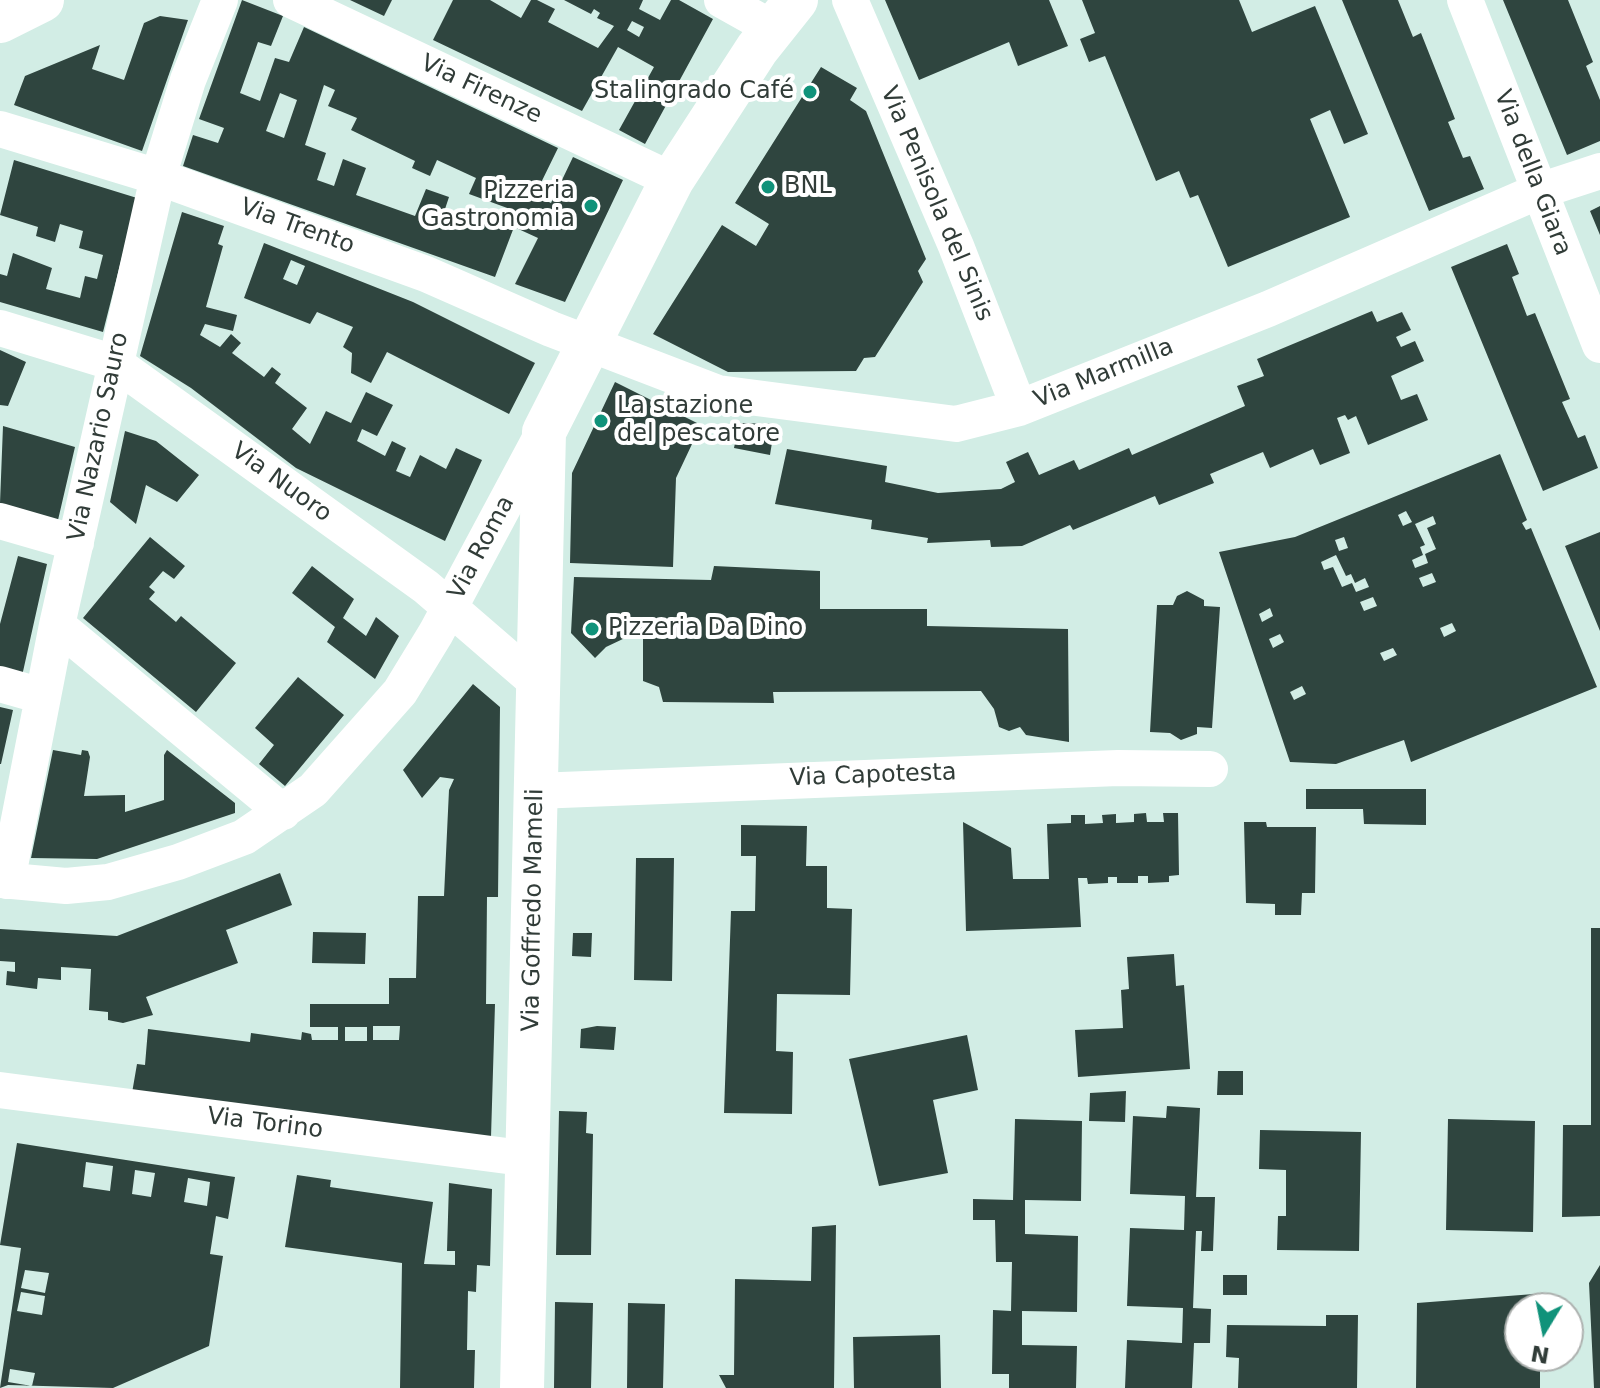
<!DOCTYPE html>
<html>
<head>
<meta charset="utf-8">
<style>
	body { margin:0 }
	#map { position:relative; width:1600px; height:1388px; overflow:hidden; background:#d2ede5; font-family:"DejaVu Sans",sans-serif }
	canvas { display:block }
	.north { position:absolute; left:1504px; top:1292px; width:80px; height:80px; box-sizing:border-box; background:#fff; border:2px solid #adb1af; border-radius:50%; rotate:190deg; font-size:22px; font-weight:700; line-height:32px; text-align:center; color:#313c38 }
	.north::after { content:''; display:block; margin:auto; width:28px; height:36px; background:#10927a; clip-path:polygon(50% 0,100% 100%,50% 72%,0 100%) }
</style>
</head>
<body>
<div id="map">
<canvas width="1600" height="1388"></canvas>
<div class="north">N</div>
</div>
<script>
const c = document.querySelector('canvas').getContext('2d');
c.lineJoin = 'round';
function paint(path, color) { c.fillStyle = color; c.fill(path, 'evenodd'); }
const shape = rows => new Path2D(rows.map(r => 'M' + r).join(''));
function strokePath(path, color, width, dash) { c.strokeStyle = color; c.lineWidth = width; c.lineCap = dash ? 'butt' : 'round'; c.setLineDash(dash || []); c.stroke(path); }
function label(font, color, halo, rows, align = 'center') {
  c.font = font + ' "DejaVu Sans",sans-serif'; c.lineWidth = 8; c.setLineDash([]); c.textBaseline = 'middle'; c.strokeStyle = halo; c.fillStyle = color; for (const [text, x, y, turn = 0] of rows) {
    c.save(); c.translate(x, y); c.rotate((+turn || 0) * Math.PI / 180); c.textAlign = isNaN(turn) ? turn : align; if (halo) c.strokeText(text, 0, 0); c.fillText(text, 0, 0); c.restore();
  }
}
const building = shape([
	[242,0,283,16,271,46,258,42,240,93,260,101,275,58,289,62,304,27,558,148,535,195,551,203,573,157,623,180,565,302,515,284,538,238,514,227,495,277,183,166,193,135,218,143,224,128,199,119],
	[324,85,335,90,328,106,357,118,351,130,415,161,412,168,430,176,437,160,476,178,469,194,510,209,503,226,445,209,449,197,426,189,415,216,356,195,366,168,343,159,334,186,317,180,326,153,305,145],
	[280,93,297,100,284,138,266,131],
	[350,0,392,0,384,16],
	[453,0,490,0,521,18,531,0,537,0,555,9,548,22,598,48,614,26,597,18,600,13,594,9,591,14,564,0,643,0,639,9,660,20,671,0,679,0,713,19,645,144,619,130,654,67,618,47,582,111,433,40],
	[632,21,644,27,639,37,627,30],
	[885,0,1049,0,1068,46,1018,66,1009,42,919,80],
	[1082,0,1239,0,1252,32,1315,6,1368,134,1344,144,1330,110,1310,119,1350,217,1228,267,1198,195,1190,198,1179,171,1156,181,1105,56,1089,62,1080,39,1095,33],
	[1342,0,1398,0,1413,37,1421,33,1455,119,1448,122,1463,158,1470,156,1484,189,1429,211],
	[1503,0,1568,0,1593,62,1586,66,1600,100,1600,141,1567,155],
	[160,16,188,20,142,151,14,105,25,76,100,45,92,69,124,80,144,23],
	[821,67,857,88,850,100,866,111,926,259,918,271,923,282,875,357,864,358,856,371,728,372,653,334,722,225,756,246,769,224,735,203],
	[14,160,137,198,103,332,0,302,0,274,7,276,13,253,52,268,46,289,80,298,85,276,97,279,103,255,79,248,83,231,60,224,55,242,36,236,38,227,0,215],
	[1600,206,1600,235,1590,211],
	[182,212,224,226,218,244,223,246,206,307,237,315,233,331,205,324,200,335,220,347,231,334,241,343,232,353,264,377,272,367,281,374,275,383,307,408,292,429,310,444,326,411,351,423,366,392,393,405,377,436,362,429,357,441,385,456,392,441,406,448,396,471,410,477,420,455,446,469,456,448,482,460,445,541,296,468,191,388,140,356],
	[264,243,413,302,535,363,509,414,387,352,371,383,351,373,352,353,343,347,353,327,317,312,310,324,244,298],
	[291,260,305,266,297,285,283,279],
	[1507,244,1519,274,1512,277,1527,316,1535,313,1570,399,1562,402,1578,438,1585,435,1598,468,1543,491,1451,267],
	[1372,311,1377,322,1402,312,1411,330,1396,337,1401,347,1415,341,1424,361,1391,376,1401,400,1417,394,1428,420,1368,445,1356,416,1348,420,1345,415,1337,418,1350,453,1320,465,1313,449,1270,468,1263,452,1210,474,1214,483,1159,505,1155,496,1073,530,1070,525,1022,546,991,547,990,540,927,543,928,538,871,529,872,520,775,504,787,449,887,466,885,482,938,493,1001,489,1015,482,1006,462,1028,452,1039,475,1074,460,1079,470,1129,448,1132,455,1245,406,1237,386,1264,376,1257,359],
	[0,350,26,362,8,406,0,405],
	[615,382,701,425,676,478,673,567,570,563,572,473],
	[739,423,775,424,770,455,734,448],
	[3,426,75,447,58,520,0,503],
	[125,431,156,441,199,475,177,502,146,485,136,524,110,502],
	[1500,454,1527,520,1522,523,1526,530,1531,528,1597,687,1411,762,1404,740,1336,764,1290,762,1219,552,1295,537],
	[1406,511,1412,522,1403,526,1398,515],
	[1433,516,1436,524,1427,528,1436,549,1425,554,1428,563,1415,568,1412,560,1423,555,1420,547,1425,545,1415,524],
	[1344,537,1348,548,1339,551,1335,540],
	[1336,555,1346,576,1351,574,1355,583,1365,578,1369,587,1356,592,1352,583,1342,587,1333,567,1324,570,1321,562],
	[1432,573,1436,582,1423,587,1419,578],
	[1373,597,1377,606,1364,611,1360,602],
	[1270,608,1273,616,1262,622,1259,614],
	[1452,623,1456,631,1444,637,1440,628],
	[1280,634,1284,642,1273,648,1269,639],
	[1393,648,1397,655,1384,661,1380,653],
	[1302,686,1306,694,1294,700,1290,692],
	[1600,532,1600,631,1565,546],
	[150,537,185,566,174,579,163,571,149,587,155,592,149,599,176,622,181,616,236,663,196,712,83,618],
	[18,556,47,564,22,676,0,671,0,624],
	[312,566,354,599,343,618,366,636,376,617,399,636,375,679,327,642,335,627,292,593],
	[714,566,820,571,820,609,927,609,927,626,1068,629,1069,742,1026,735,1020,727,1009,731,999,727,994,709,981,691,773,692,774,703,663,702,659,687,643,681,643,636,625,638,606,647,595,658,571,633,574,577,711,580],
	[1187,591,1204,600,1204,606,1220,607,1212,728,1197,727,1197,734,1181,740,1170,733,1150,732,1157,605,1173,605,1177,596],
	[298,677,344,715,285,786,259,764,274,745,255,728],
	[473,684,500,707,498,897,487,897,486,1004,495,1004,491,1137,132,1093,137,1064,145,1065,148,1029,250,1042,251,1033,301,1040,302,1032,311,1034,312,1040,338,1040,338,1027,310,1027,310,1004,389,1004,389,978,416,978,418,896,444,896,449,790,454,779,440,777,422,798,403,770],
	[373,1026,400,1026,399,1040,373,1040],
	[345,1027,367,1027,367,1041,345,1041],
	[0,707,13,710,1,764,0,764],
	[53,750,81,755,82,750,88,751,90,757,84,796,125,795,125,812,164,800,164,755,167,750,235,803,235,813,97,859,31,858],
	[1306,789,1426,789,1426,825,1364,824,1363,809,1306,809],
	[1146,813,1147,822,1164,822,1163,813,1178,813,1179,875,1169,876,1169,882,1148,883,1148,876,1138,876,1138,883,1117,883,1117,877,1108,877,1108,883,1088,884,1087,878,1078,878,1081,927,966,931,963,822,1011,848,1013,879,1049,879,1047,824,1071,823,1071,815,1085,815,1085,824,1103,823,1102,815,1116,814,1116,823,1134,822,1134,814],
	[1244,822,1266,822,1267,827,1316,827,1315,893,1302,893,1301,915,1275,915,1275,904,1246,903],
	[741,825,807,826,806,866,827,866,827,908,852,909,850,995,777,994,776,1051,793,1052,792,1114,724,1113,731,911,755,911,756,856,741,856],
	[636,858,674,858,672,981,634,980],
	[280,873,292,905,226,930,238,963,146,997,153,1015,123,1023,108,1020,108,1012,89,1010,91,969,61,967,61,980,38,978,37,989,6,985,7,971,15,972,15,962,0,961,0,929,117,936],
	[1591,928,1600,928,1600,1216,1562,1217,1563,1125,1591,1125],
	[313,932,366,933,365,964,312,963],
	[573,933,592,933,591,957,572,956],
	[1174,954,1176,986,1184,985,1190,1069,1078,1077,1075,1030,1123,1028,1121,990,1129,989,1127,957],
	[597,1026,616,1027,614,1050,580,1048,581,1029],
	[967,1035,978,1090,933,1100,948,1173,879,1186,849,1059],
	[1218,1071,1243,1071,1243,1095,1217,1095],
	[1126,1091,1125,1122,1089,1121,1090,1093],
	[1167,1106,1200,1108,1196,1197,1215,1197,1213,1251,1201,1251,1202,1231,1196,1231,1193,1308,1211,1309,1210,1343,1194,1343,1192,1388,1125,1388,1127,1340,1182,1343,1183,1308,1127,1306,1130,1228,1184,1230,1185,1196,1130,1194,1133,1116,1166,1118],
	[559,1111,587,1112,586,1133,593,1134,591,1255,556,1255],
	[1015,1119,1082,1121,1081,1201,1025,1200,1025,1234,1078,1236,1077,1312,1022,1311,1022,1345,1077,1346,1076,1388,1009,1388,1009,1374,992,1374,993,1310,1011,1311,1012,1262,996,1262,995,1220,973,1220,973,1199,1013,1200],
	[1448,1119,1535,1121,1533,1232,1446,1230],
	[1260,1130,1361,1132,1359,1251,1277,1250,1278,1216,1286,1216,1286,1170,1259,1169],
	[17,1143,235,1177,228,1219,216,1216,210,1254,223,1256,209,1346,113,1388,8,1385,0,1388,21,1248,0,1245],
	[86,1162,113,1166,110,1191,83,1187],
	[135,1170,155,1173,151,1197,132,1194],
	[188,1178,210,1182,207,1206,184,1202],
	[25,1270,49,1273,45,1293,21,1288],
	[21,1292,45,1296,42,1315,17,1311],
	[10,1369,35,1373,32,1386,8,1382],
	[297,1175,331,1180,330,1187,433,1202,424,1264,455,1265,455,1251,447,1251,449,1183,492,1189,490,1266,477,1265,476,1292,468,1291,467,1350,475,1350,474,1388,400,1388,402,1263,285,1247],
	[836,1225,834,1388,726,1388,719,1375,734,1375,735,1279,811,1281,812,1227],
	[1600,1265,1600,1388,1594,1388,1589,1283],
	[1223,1275,1247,1275,1247,1295,1223,1295],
	[1534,1294,1534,1308,1520,1308,1520,1356,1540,1356,1540,1388,1416,1388,1417,1303],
	[555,1302,593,1303,591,1388,554,1388],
	[628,1303,665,1304,663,1388,627,1388],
	[1326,1315,1358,1315,1357,1388,1238,1388,1239,1358,1226,1357,1227,1325,1326,1326],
	[940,1335,941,1388,854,1388,853,1337]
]);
const street = shape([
	[291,0,672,180],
	[722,0,772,28],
	[850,0,956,246,1019,408],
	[1465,0,1600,345],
	[0,129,158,177,426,274,551,329,718,393,956,424,1019,408,1268,309,1539,191,1600,171],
	[0,328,115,363,426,587,536,682],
	[0,521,76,543],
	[57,625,283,812],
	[0,684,42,696],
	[536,791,1118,768,1210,769],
	[0,880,66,886,108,882,178,862,244,837,313,790,400,692,436,633,543,433],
	[7,881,57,625,158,177,188,80,220,0],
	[0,1090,530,1159]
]);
const secondary = shape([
	[0,21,42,0],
	[522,1388,544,432,672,180,757,49,796,0]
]);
const markers = [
	[810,92,8,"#10927a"],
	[768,187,8,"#10927a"],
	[591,206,8,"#10927a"],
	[601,421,8,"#10927a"],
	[592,629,8,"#10927a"]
];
const streetNames = [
	["Via Firenze",481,90,25],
	["Via della Giara",1532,173,69],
	["Via Penisola del Sinis",936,204,67],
	["Via Trento",297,227,20],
	["Via Marmilla",1104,374,-22],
	["Via Nazario Sauro",99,437,-78],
	["Via Nuoro",281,483,36],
	["Via Roma",482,548,-62],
	["Via Capotesta",873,776,-2],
	["Via Goffredo Mameli",534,910,-89],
	["Via Torino",265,1124,7]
];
const poiNames = [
	["Stalingrado Café",794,92,"right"],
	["BNL",784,187],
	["Pizzeria",575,192,"right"],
	["Gastronomia",575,220,"right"],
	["La stazione",617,407],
	["del pescatore",617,435],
	["Pizzeria Da Dino",608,629]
];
paint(building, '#2f453f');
strokePath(street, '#fff', 36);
strokePath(secondary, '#fff', 44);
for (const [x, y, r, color] of markers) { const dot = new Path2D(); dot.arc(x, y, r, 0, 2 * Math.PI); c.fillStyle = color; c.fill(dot); strokePath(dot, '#fff', 3); }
label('24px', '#313c38', '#fff', streetNames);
label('24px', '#313c38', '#fff', poiNames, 'left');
</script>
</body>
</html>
